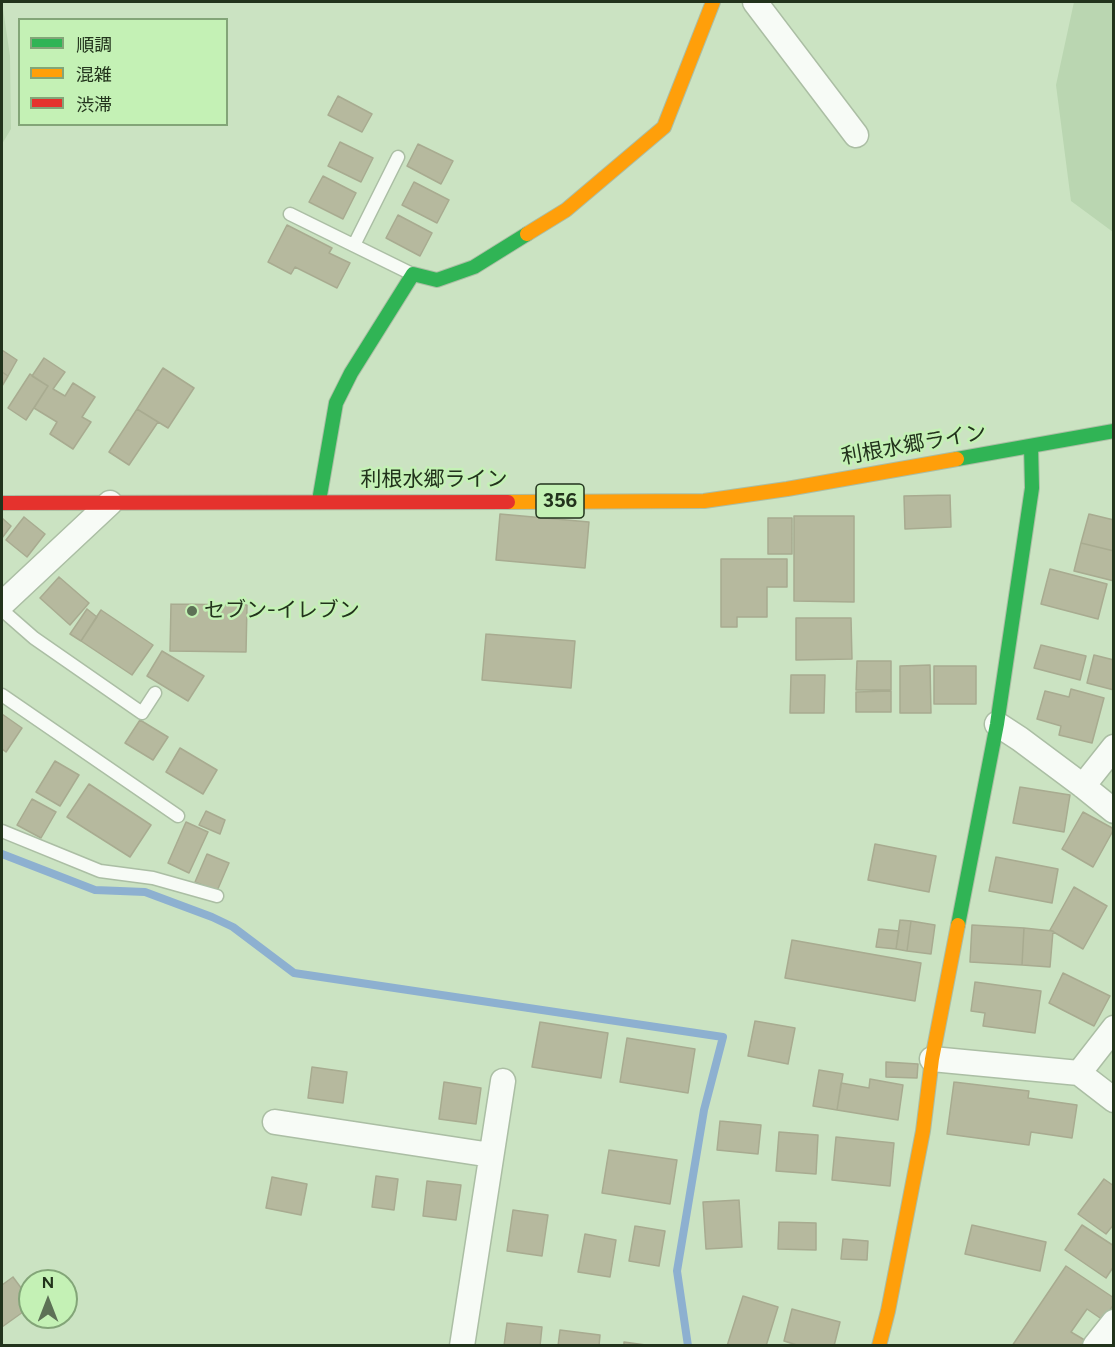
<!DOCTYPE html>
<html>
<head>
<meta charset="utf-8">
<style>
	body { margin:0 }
	#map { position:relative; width:1115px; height:1347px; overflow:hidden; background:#cbe3c2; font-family:Figtree,"Noto Sans JP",sans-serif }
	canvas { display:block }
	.frame { position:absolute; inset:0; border:3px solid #22331c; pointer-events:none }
	.legend { position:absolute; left:18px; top:18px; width:210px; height:108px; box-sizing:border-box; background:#c4f1b5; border:2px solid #83a578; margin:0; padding:8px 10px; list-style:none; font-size:18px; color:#22331c }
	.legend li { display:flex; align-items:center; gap:12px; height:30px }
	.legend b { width:30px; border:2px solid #83a578 }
	.north { position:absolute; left:18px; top:1269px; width:60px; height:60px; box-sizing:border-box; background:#c4f1b5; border:2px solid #83a578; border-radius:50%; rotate:0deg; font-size:16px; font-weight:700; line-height:24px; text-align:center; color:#22331c }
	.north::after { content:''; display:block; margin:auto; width:21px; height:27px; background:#5d7156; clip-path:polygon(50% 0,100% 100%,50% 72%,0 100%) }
</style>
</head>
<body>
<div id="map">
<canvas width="1115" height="1347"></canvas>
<div class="frame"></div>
<ul class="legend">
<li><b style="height:8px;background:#30b455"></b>順調</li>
<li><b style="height:8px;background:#ff9f0a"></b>混雑</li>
<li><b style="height:8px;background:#e5322d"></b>渋滞</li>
</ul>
<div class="north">N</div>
</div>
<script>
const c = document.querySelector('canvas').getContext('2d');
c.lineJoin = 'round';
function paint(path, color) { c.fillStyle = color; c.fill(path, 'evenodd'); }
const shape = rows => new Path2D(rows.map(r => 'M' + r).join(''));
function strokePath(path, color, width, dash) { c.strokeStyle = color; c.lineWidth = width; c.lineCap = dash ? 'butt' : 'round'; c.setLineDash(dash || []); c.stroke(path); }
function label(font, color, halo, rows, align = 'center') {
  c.font = font + ' Figtree,"Noto Sans JP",sans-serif'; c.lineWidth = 5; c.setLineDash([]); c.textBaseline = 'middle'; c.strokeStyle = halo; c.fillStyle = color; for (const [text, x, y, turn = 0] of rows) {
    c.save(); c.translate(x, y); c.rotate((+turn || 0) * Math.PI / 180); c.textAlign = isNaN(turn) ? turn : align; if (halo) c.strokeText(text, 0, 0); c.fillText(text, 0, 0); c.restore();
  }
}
const green = shape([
	[2,2,10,56,11,129,2,144],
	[1074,2,1113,2,1113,232,1071,201,1056,85]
]);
const stream = shape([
	[2,854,95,890,145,892,212,917,233,927,294,973,723,1037,704,1110,677,1271,688,1346]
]);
const building = shape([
	[338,96,372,114,362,132,328,115,338,96],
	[340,142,373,158,361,182,328,166,340,142],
	[418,144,453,161,441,184,407,166,418,144],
	[323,176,356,193,343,219,309,202,323,176],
	[414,182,449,200,437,223,402,205,414,182],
	[398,215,432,233,420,256,386,238,398,215],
	[287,225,332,248,329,253,350,263,337,288,295,267,291,274,268,262,287,225],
	[2,350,17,360,8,376,2,372,2,350],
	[44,358,65,372,53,389,65,396,73,383,95,397,82,417,91,422,73,449,50,434,57,422,34,408,48,386,32,376,44,358],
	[163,368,194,388,168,428,137,409,163,368],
	[2,372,8,376,2,386,2,372],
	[30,374,48,386,26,420,8,408,30,374],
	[137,409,158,422,129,465,109,452,137,409],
	[950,495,951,527,905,529,904,496,950,495],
	[500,514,589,522,585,568,496,560,500,514],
	[1089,514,1114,520,1114,551,1081,543,1089,514],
	[794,516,854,516,854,602,794,601,794,516],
	[24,517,45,534,27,557,6,540,24,517],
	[2,518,11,526,2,538,2,518],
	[768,518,792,518,792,554,768,554,768,518],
	[1081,543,1114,551,1114,581,1074,571,1081,543],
	[721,559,787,559,787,587,767,587,767,617,737,617,737,627,721,627,721,559],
	[1050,569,1107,584,1098,619,1041,604,1050,569],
	[59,577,89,603,70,625,40,598,59,577],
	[171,604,247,605,246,652,170,651,171,604],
	[87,609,97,617,81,641,70,634,87,609],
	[101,610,153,645,132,675,81,641,101,610],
	[796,618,851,618,852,659,796,660,796,618],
	[486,634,575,641,571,688,482,680,486,634],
	[1041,645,1086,656,1080,680,1034,668,1041,645],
	[162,651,204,676,188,701,147,676,162,651],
	[1094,655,1114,660,1114,690,1087,683,1094,655],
	[857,661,891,661,891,690,856,690,857,661],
	[930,665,931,713,900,713,900,666,930,665],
	[934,666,976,666,976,704,934,704,934,666],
	[791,675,825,675,824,713,790,713,791,675],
	[1071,689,1104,698,1092,743,1059,735,1061,726,1037,719,1045,691,1069,697,1071,689],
	[891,691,891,712,856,712,856,692,891,691],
	[2,714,22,728,6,752,2,749,2,714],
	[140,720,168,737,153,760,125,743,140,720],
	[180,748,217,770,203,794,166,772,180,748],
	[55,761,79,775,60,806,36,792,55,761],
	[89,784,151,825,130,857,67,817,89,784],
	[1020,787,1070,795,1064,832,1013,823,1020,787],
	[32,799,56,812,41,838,17,825,32,799],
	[206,811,225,820,220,834,199,825,206,811],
	[1083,812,1114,829,1093,867,1062,849,1083,812],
	[186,822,208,832,189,873,168,863,186,822],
	[875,844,936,856,929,892,868,880,875,844],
	[207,854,229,863,217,891,195,882,207,854],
	[996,857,1058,869,1052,903,989,891,996,857],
	[1074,887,1107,906,1083,949,1050,930,1074,887],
	[900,920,911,921,907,951,896,949,900,920],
	[911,921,935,925,931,954,907,951,911,921],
	[972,925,1024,928,1022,965,970,962,972,925],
	[1024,928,1053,931,1050,967,1022,965,1024,928],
	[879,929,899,931,896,949,876,947,879,929],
	[792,940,921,963,915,1001,785,978,792,940],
	[1063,973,1110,996,1094,1026,1049,1003,1063,973],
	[975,982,1041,991,1035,1033,983,1026,985,1013,971,1011,975,982],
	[755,1021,795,1028,788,1064,748,1056,755,1021],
	[540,1022,608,1033,601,1078,532,1067,540,1022],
	[627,1038,695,1049,688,1093,620,1082,627,1038],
	[886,1062,918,1064,917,1078,886,1077,886,1062],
	[312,1067,347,1072,343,1103,308,1098,312,1067],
	[819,1070,843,1074,837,1110,813,1106,819,1070],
	[870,1079,903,1085,898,1120,837,1110,841,1083,869,1088,870,1079],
	[444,1082,481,1088,476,1124,439,1119,444,1082],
	[954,1082,1029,1091,1028,1098,1077,1105,1072,1138,1031,1132,1029,1145,947,1134,954,1082],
	[720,1121,761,1125,758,1154,717,1150,720,1121],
	[779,1132,818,1135,816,1174,776,1171,779,1132],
	[836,1137,894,1143,890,1186,832,1180,836,1137],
	[609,1150,677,1160,670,1204,602,1193,609,1150],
	[376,1176,398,1179,394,1210,372,1207,376,1176],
	[272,1177,307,1184,301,1215,266,1208,272,1177],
	[1104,1179,1114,1186,1114,1224,1106,1234,1078,1214,1104,1179],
	[427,1181,461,1185,456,1220,423,1216,427,1181],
	[739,1200,742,1247,706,1249,703,1202,739,1200],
	[513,1210,548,1215,542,1256,507,1251,513,1210],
	[779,1222,816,1223,816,1250,778,1249,779,1222],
	[972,1225,1046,1242,1040,1271,965,1254,972,1225],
	[1082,1225,1114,1246,1114,1266,1106,1278,1065,1250,1082,1225],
	[635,1226,665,1231,659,1266,629,1261,635,1226],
	[585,1234,616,1240,610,1277,578,1272,585,1234],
	[843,1239,868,1241,867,1260,841,1259,843,1239],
	[1066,1266,1114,1298,1114,1304,1103,1320,1087,1309,1071,1332,1088,1342,1085,1346,1012,1346,1066,1266],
	[13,1277,30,1300,30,1307,2,1327,2,1285,13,1277],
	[743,1296,778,1307,766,1346,727,1346,743,1296],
	[792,1309,840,1322,834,1346,800,1346,784,1341,792,1309],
	[507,1323,542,1327,540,1346,504,1346,507,1323],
	[560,1330,600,1335,599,1346,558,1346,560,1330],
	[624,1342,653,1346,624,1346,624,1342]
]);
const lane = shape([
	[290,214,412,274],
	[354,245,398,157],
	[2,610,34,638,142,713,155,693],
	[2,695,178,816],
	[2,831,100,871,153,878,217,896]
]);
const street = shape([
	[755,2,856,135],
	[2,604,110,503],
	[997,724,1020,739,1083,786,1114,811],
	[1083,786,1114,747],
	[932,1059,1079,1073,1114,1028],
	[1079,1073,1114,1100],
	[275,1122,491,1155],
	[462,1346,503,1081],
	[1095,1346,1114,1322]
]);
const fast = shape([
	[957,459,1114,431],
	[319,501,336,403,351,373,413,274,437,280,474,267,527,234],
	[958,925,997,724,1032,488,1031,446]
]);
const slow = shape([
	[527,234,566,210,664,127,713,2],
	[508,502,704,501,787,489,957,459],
	[879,1346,888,1311,923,1131,932,1059,958,925]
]);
const jam = shape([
	[2,503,508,502]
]);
const markers = [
	[192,611,6,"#5d7156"]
];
const shields = [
	[560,501,48]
];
const shieldNames = [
	["356",560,501]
];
const streetNames = [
	["利根水郷ライン",914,445,-10],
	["利根水郷ライン",434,480]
];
const poiNames = [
	["セブン-イレブン",204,611]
];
paint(green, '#bad6b1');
strokePath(stream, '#8db0d0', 8);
paint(building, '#b6b99e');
strokePath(building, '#a8ab90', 1.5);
strokePath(lane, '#abbea4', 15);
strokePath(street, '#abbea4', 27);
strokePath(fast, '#abbea4', 16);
strokePath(slow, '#abbea4', 16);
strokePath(jam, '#abbea4', 16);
strokePath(lane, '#f7fbf6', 12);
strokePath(street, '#f7fbf6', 24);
strokePath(fast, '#30b455', 14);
strokePath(slow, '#ff9f0a', 14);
strokePath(jam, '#e5322d', 14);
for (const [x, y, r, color] of markers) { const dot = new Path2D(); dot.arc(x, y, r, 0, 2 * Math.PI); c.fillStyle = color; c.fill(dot); strokePath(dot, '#c4f1b5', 2); }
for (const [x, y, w] of shields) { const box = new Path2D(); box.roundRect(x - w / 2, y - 17, w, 34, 4.5); c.fillStyle = '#c4f1b5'; c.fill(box); strokePath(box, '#22331c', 1.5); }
label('bold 20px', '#22331c', null, shieldNames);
label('21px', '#22331c', '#c4f1b5', streetNames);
label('21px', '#22331c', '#c4f1b5', poiNames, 'left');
</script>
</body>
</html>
